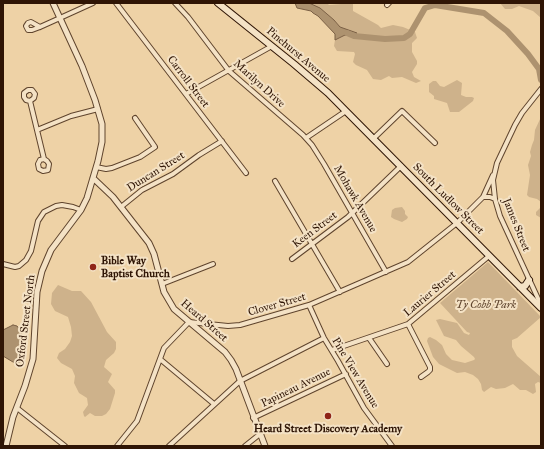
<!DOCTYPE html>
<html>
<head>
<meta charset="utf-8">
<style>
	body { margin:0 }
	#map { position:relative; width:544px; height:449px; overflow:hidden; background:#eed2a6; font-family:"IM FELL Great Primer",serif }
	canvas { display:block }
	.frame { position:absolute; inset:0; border:4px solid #2f1505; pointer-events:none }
</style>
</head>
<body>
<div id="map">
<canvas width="544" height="449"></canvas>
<div class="frame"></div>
</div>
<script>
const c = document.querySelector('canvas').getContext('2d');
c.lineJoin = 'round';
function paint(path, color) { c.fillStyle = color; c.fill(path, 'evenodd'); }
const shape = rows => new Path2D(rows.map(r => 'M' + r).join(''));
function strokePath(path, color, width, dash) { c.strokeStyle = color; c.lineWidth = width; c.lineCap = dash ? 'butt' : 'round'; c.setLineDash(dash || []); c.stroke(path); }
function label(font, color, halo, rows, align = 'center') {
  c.font = font + ' "IM FELL Great Primer",serif'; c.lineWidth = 4; c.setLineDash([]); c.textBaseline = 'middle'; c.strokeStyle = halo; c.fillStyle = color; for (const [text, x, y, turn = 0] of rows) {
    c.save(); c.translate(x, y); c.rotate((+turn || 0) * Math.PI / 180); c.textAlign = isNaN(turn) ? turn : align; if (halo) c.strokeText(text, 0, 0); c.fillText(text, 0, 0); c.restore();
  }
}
const green = shape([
	[309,3,327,3,329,5,353,3,353,11,378,25,381,28,393,25,403,27,415,32,417,38,412,43,412,52,417,61,417,64,412,72,414,77,421,81,416,83,402,77,392,78,389,76,381,80,373,79,367,70,356,65,353,62,355,54,354,52,337,51,334,46,335,40,345,35,354,36,340,27,334,20],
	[500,3,541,4,541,18,533,11,519,6,512,9,505,9],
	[457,80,462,83,461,95,466,97,472,97,474,98,473,101,459,112,450,112,447,103,434,99,434,96,429,92,429,84,433,81,436,81,440,86,444,87],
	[541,117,541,218,536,215,536,212,540,208,541,202,537,199,529,197,527,195,530,175,528,165,531,156,530,152,532,145,534,140,535,130],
	[402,207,405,211,405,214,408,217,407,219,402,222,394,219,391,217,392,210,395,208],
	[488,262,541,317,517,338,512,340,512,347,517,356,541,377,541,383,538,382,535,384,536,392,533,394,526,390,520,390,513,384,505,388,496,389,491,387,484,392,482,390,481,384,478,379,473,375,465,372,457,373,439,364,433,357,427,341,428,338,430,337,436,340,442,345,446,354,452,360,465,363,474,360,475,359,474,357,461,346,456,340,444,336,436,320,440,319,457,323,464,333,469,335,470,333,467,332,440,303],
	[58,285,72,291,81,291,91,302,107,332,116,342,116,349,114,353,106,360,104,367,112,374,108,382,115,390,115,393,110,409,106,414,102,416,95,416,90,413,85,417,84,416,83,412,88,405,87,398,79,393,74,383,75,376,72,369,61,363,57,358,59,353,65,349,70,342,72,336,71,327,68,317,55,311,51,304,52,293]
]);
const water = shape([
	[295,3,309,3,320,8,334,20,340,27,357,33,354,36,345,35,335,40,335,34,318,16,313,13,311,11,297,8,295,3],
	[13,325,17,326,21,331,23,342,22,361,18,363,13,362,3,356,3,330,13,325]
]);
const river = shape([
	[347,33,354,36,385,39,404,38,410,34,425,8,435,5,484,13,507,31,528,54,539,69,541,80]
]);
const minor = shape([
	[116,3,246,173],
	[175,3,188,17,229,71,303,135,312,145,324,164,386,272],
	[387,5,389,3],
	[40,27,31,22,28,23,26,26,28,30,32,30,40,27,60,18,93,3],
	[541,89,522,113,515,125,497,163,493,180,495,199,500,216,541,305],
	[186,94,272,46],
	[30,101,34,98,35,94,32,90,28,90,24,93,24,97,26,100,30,101,44,159,47,161,49,164,48,170,43,171,39,169,38,164,40,160,44,159],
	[37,130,71,116,98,109],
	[306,138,346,111],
	[373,139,402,111,435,143],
	[96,167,106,169,112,168,140,157,155,147,135,118],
	[275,181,340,292],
	[483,197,493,175],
	[121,207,142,190,173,174,199,155,222,141],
	[292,259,348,217,401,166],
	[3,264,15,267,19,266,26,260,31,251,38,221,44,212,56,206,62,205,73,207,81,210],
	[162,284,213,264],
	[309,305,324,338,338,361,364,408,392,446],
	[408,324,430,367,430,370,428,372,421,377],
	[369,338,387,364],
	[332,350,408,324,489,256],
	[160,359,214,404],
	[17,408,65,446],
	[253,418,346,374],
	[117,446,137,421,164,348,189,322,228,326,240,325,309,305,408,262,457,223,483,197,490,197,495,199],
	[169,446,240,381,324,338],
	[245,446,260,434]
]);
const tertiary = shape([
	[93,178,113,197,149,243,154,254,164,292,174,309,225,352,231,360,236,369,265,446],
	[6,446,13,417,25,386,33,359,37,292,42,271,51,250,81,210,87,198,98,161,102,142,102,124,95,100,82,66,53,3]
]);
const secondary = shape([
	[218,3,294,64,328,93,541,308],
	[520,287,525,286,529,280]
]);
const markers = [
	[93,267,4,"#8f2418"],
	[328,416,4,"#8f2418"]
];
const streetNames = [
	["Pinehurst Avenue",298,55,40],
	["Carroll Street",188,82,53],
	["Marilyn Drive",259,84,42],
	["Duncan Street",156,172,-32],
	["Mohawk Avenue",355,199,60],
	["South Ludlow Street",448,199,45],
	["James Street",516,225,68],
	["Keen Street",315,230,-37],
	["Laurier Street",430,294,-40],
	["Clover Street",277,305,-16],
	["Oxford Street North",26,321,-83],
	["Heard Street",204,321,41],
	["Pine View Avenue",355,373,59],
	["Papineau Avenue",296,388,-26]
];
const poiNames = [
	["Bible Way",101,261],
	["Baptist Church",101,274],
	["Heard Street Discovery Academy",328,429,"center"]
];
const parkNames = [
	["Ty Cobb Park",486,305]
];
paint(green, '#ceb28b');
paint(water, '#ad926f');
strokePath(water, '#7b6045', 1);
strokePath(river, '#ad926f', 6);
strokePath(minor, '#5f442d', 6);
strokePath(tertiary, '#5f442d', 7);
strokePath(secondary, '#2f1505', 8);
strokePath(minor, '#f4e2c5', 4);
strokePath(tertiary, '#f4e2c5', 5);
strokePath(secondary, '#f4e2c5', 6);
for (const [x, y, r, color] of markers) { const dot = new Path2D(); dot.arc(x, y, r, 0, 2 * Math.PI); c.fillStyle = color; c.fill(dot); strokePath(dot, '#f4e2c5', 1.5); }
label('11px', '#2f1505', '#f4e2c5', streetNames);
label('bold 11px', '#2f1505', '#f4e2c5', poiNames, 'left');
label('italic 11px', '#5f442d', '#f4e2c5', parkNames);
</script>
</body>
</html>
